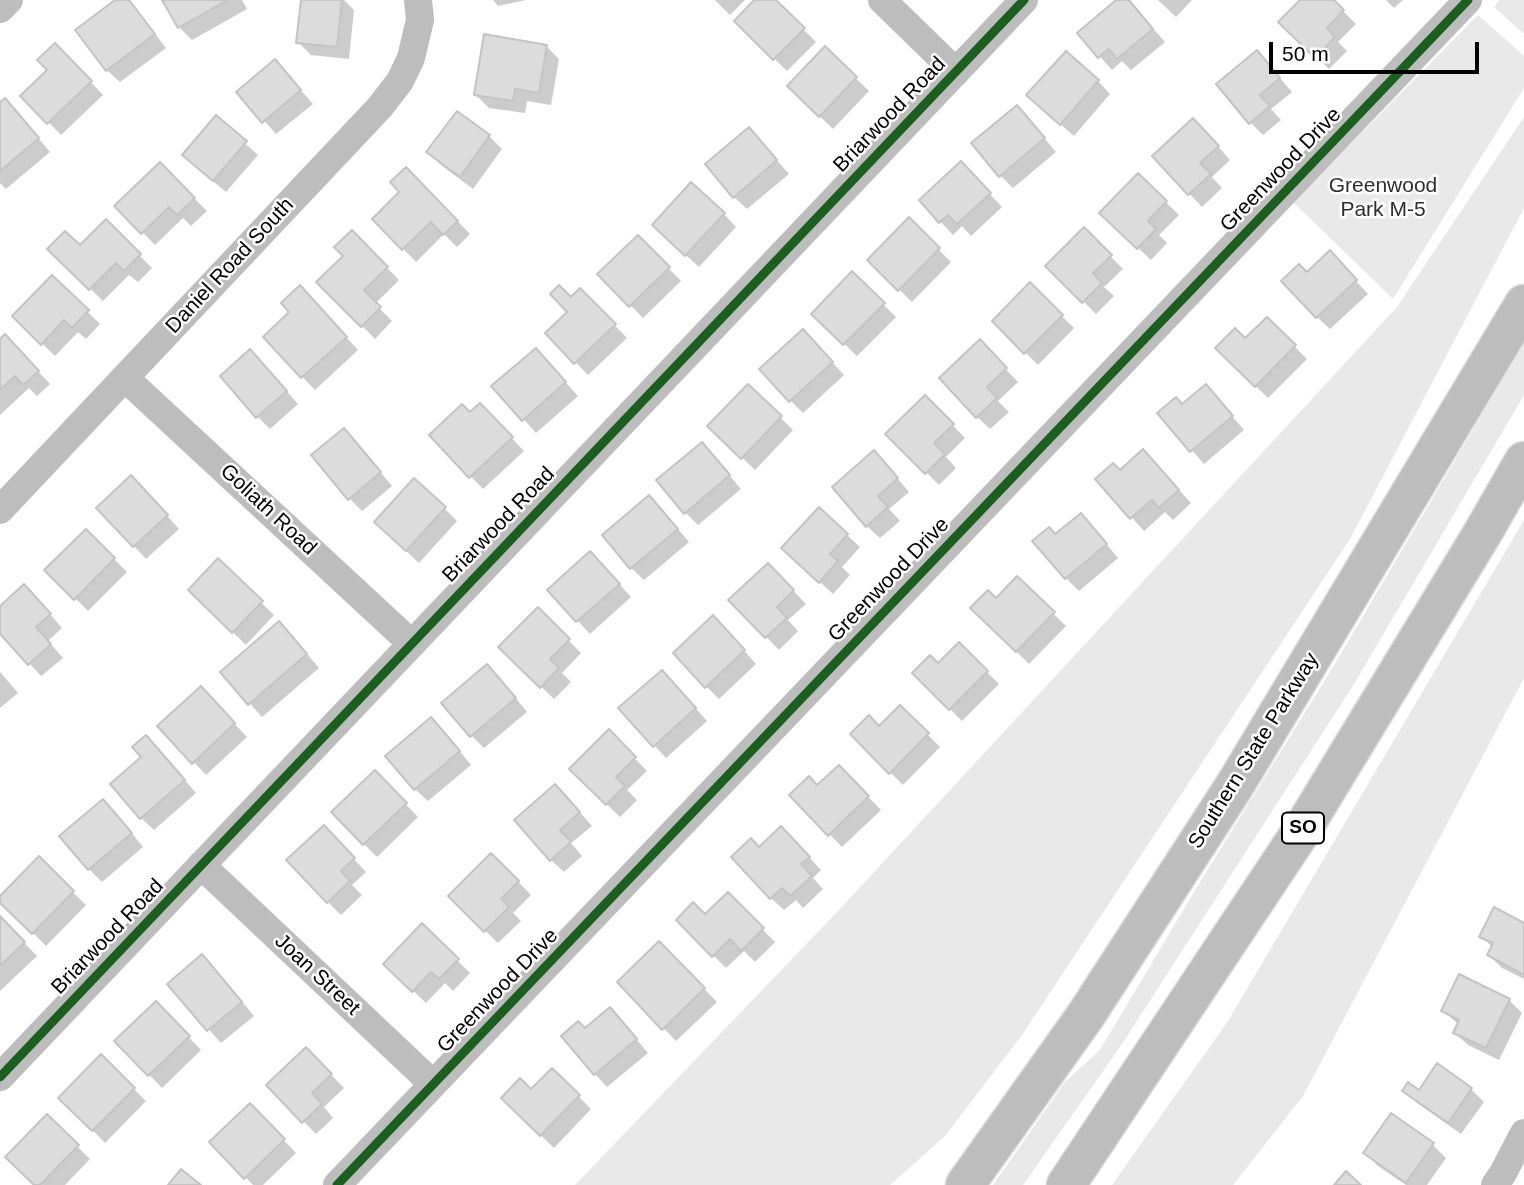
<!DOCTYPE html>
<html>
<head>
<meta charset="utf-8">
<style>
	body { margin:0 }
	#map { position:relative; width:1524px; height:1185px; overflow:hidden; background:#fff; font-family:Arial,sans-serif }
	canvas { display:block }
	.scale { position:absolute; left:1269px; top:42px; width:210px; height:32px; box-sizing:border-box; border:4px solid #000; border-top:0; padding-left:9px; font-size:21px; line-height:24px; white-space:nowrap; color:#000; -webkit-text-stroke:5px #fff; paint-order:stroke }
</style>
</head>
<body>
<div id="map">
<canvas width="1524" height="1185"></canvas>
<div class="scale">50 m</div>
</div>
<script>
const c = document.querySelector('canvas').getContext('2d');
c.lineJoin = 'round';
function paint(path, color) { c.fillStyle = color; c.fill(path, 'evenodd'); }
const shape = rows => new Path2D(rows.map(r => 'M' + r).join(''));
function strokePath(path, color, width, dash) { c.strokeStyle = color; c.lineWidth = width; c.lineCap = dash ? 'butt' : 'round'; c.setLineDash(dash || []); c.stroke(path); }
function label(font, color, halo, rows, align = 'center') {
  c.font = font + ' Arial,sans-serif'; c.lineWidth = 5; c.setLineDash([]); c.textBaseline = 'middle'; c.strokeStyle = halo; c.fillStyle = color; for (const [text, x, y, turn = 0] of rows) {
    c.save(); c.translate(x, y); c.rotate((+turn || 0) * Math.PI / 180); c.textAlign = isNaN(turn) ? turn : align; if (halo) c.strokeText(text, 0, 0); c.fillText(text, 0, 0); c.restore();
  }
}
const green = shape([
	[1500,0,1524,0,1524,34,1494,7],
	[1478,15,1524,56,1524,88,1393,299,1293,202],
	[1524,117,1524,208,1350,539,1022,1035,945,1136,890,1185,575,1185,839,910,1397,307],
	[1524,343,1524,395,1354,684,1122,1044,1023,1185,993,1185,1065,1082,1100,1050,1203,877,1330,672],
	[1524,520,1524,678,1303,1096,1233,1185,1112,1185,1228,1021]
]);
const shadow = shape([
	[118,0,129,0,166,48,120,82,107,70],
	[164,0,242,0,247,9,192,40,179,27],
	[303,0,344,0,354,10,349,59,311,55,298,42],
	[493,0,526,0,498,6],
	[715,0,745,0,730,15],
	[757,0,774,0,816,42,787,71,736,21],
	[1119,0,1128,0,1165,42,1131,70,1122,61,1112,70,1079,33],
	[1158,0,1192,0,1176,17],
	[1302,0,1332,0,1356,24,1338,42,1347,51,1329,69,1281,22],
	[1386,0,1403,0,1394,8],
	[55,45,103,95,61,135,23,96,49,70],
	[546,46,559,59,551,105,527,101,525,113,489,108,476,95],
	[825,49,869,91,833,129,789,86],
	[1257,52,1292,92,1271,109,1281,120,1263,135,1250,122],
	[275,61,313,104,276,134,239,92],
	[1098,81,1110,94,1074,136,1042,108],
	[0,104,17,113,50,152,6,189,0,183],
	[457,113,489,136,502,149,473,189,441,165,428,152],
	[216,118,258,155,226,192,197,168],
	[1029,120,1056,152,1013,188,1000,175],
	[749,129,789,174,747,209,734,197],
	[1206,133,1230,160,1212,177,1222,188,1202,207,1154,156],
	[160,164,207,211,191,226,183,218,155,245,117,206],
	[406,169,470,234,457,247,444,234,416,262,374,219,401,192],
	[1138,175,1179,215,1159,235,1167,243,1151,260,1115,226],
	[973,176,1002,207,971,236,962,226,953,235,921,201],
	[724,214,736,227,699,267,667,238],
	[909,220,951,262,912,302,869,260],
	[106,222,152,268,138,282,129,275,103,301,50,249,80,248],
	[1084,230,1123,269,1104,287,1114,296,1096,314,1048,266],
	[352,232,399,280,375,304,392,321,375,339,319,282,345,256],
	[638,237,681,281,643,318,600,274],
	[1342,266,1368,294,1330,329,1317,317,1307,274],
	[852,274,896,317,857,356,813,314],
	[52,277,100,324,86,339,78,332,55,356,14,316],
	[1030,285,1074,328,1038,365,994,321],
	[580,290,627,338,588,375,547,333,570,312,571,299],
	[312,300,358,350,315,390,265,337,292,312],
	[1267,319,1307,359,1268,398,1217,348,1246,341],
	[0,341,17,349,50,384,37,396,29,388,0,415],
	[815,344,844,375,803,413,790,400],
	[992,355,1018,382,998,401,1009,412,990,429,977,417],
	[548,363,578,396,536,433,494,386],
	[263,364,298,404,270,429,257,416],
	[1206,386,1244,430,1204,464,1160,413,1183,406],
	[749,387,793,430,755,470,710,426],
	[925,397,965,438,946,457,956,468,939,485,888,434],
	[480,405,524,451,483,489,431,435,470,415],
	[356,443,392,486,362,511,349,498],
	[714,457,741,489,698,525,685,512],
	[886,465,909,492,889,509,900,521,880,538,867,526],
	[1156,465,1191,503,1173,520,1165,512,1144,531,1097,479],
	[144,490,179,529,146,559,134,546],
	[444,508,457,521,419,563,389,535],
	[662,510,689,542,644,580,631,568],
	[1093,528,1118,558,1079,591,1066,578,1056,536],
	[86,531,127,572,88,611,47,570],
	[847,535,860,547,842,567,850,575,833,594,797,561],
	[218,561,274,615,246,645,190,590],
	[768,565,806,604,788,620,798,631,779,650,731,600],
	[603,566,631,597,590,634,550,590],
	[1017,578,1066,626,1029,664,972,608,996,600],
	[37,599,62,628,48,641,63,658,41,676,0,631,0,608],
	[538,610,581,653,562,673,571,682,554,699,501,647],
	[726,630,756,664,719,699,706,686],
	[292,636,319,668,262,717,222,672],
	[959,644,999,684,962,721,914,673,938,665],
	[0,672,18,693,0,708],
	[500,679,527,712,484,748,471,735],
	[675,685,707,721,666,758,654,745],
	[213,701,247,737,206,775,194,762],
	[900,707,940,747,903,785,852,734,880,728],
	[444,732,471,765,428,801,415,789],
	[609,732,647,771,627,790,637,800,620,817,571,769],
	[159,750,196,793,154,830,141,818],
	[839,767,881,810,842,847,791,795,818,787],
	[375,772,418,817,377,857,333,813],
	[568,799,592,826,571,843,582,856,564,872,551,860],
	[116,814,143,847,102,882,89,869],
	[336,840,366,872,352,885,362,895,341,915,328,902],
	[794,841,821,870,813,878,823,889,803,908,796,900,784,910,771,898,759,849],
	[492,855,531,895,513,913,521,921,498,943,450,896],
	[39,859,86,905,46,946,0,900],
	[728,894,775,942,755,962,744,951,726,968,678,920,705,917],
	[0,918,37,956,0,991],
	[1524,925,1524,979,1502,968,1489,955,1493,948,1481,936],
	[422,926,470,973,453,991,445,983,426,1003,385,964],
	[659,943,717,1002,676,1041,619,982],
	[215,969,254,1016,221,1043,169,984],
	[1509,1000,1522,1013,1499,1060,1468,1045,1455,1033,1459,1025,1444,1011],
	[156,1003,201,1050,162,1088,116,1041],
	[622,1022,648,1053,607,1087,595,1074,585,1030],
	[306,1049,344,1088,324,1107,333,1118,316,1134,268,1085],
	[101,1057,146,1101,105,1143,61,1098],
	[1438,1065,1471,1089,1484,1102,1461,1134,1417,1103,1404,1090,1419,1092],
	[552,1070,591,1109,554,1148,503,1098,531,1091],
	[250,1105,296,1153,263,1185,253,1185,211,1142],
	[1391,1115,1433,1145,1446,1158,1427,1185,1406,1185,1378,1166,1365,1153],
	[47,1117,90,1159,65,1185,36,1185]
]);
const building = shape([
	[115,0,129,0,155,34,106,71,75,30,115,0],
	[162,0,228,0,178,28,162,0],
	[301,0,342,0,337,47,296,43,301,0],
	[754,0,776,0,805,28,773,60,734,21,754,0],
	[1116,0,1129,0,1153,29,1117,59,1109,49,1098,58,1077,33,1116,0],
	[1300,0,1334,0,1344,10,1327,28,1335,37,1315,58,1278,22,1300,0],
	[484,34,547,45,539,93,515,89,513,101,474,95,484,34],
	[55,43,92,81,47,124,20,96,47,70,37,60,55,43],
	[825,46,857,77,819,117,787,86,825,46],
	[1257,50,1280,78,1260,95,1270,106,1249,124,1216,84,1257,50],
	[1066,51,1099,80,1060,125,1026,95,1066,51],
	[275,59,301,90,262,123,236,92,275,59],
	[5,98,39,138,0,171,0,102,5,98],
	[1017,105,1045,138,999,177,971,143,1017,105],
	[457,111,490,135,460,177,426,152,457,111],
	[216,115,247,141,213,181,182,155,216,115],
	[1193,118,1219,146,1200,163,1211,174,1188,195,1152,156,1193,118],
	[749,127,777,160,733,198,705,164,749,127],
	[961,161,991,193,957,224,948,215,939,223,919,200,961,161],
	[160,162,195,198,177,215,169,207,141,234,114,206,160,162],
	[406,167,458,221,443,235,431,222,402,250,372,219,399,192,390,182,406,167],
	[1138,173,1167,201,1148,221,1156,229,1137,249,1099,213,1138,173],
	[691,182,725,213,685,256,652,225,691,182],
	[909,217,940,248,898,291,867,260,909,217],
	[106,219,141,254,124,271,116,263,89,290,47,249,65,231,80,245,106,219],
	[1084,227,1112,255,1093,273,1102,283,1082,303,1045,266,1084,227],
	[352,230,388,267,364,290,381,307,361,327,316,282,343,256,334,247,352,230],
	[638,235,670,267,629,307,597,274,638,235],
	[1330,250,1357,280,1316,318,1281,281,1299,264,1307,272,1330,250],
	[852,271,885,303,843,345,811,314,852,271],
	[52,275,89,310,72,328,64,320,41,345,12,316,52,275],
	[1030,282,1063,315,1024,354,992,321,1030,282],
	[300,285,347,337,301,378,263,337,289,312,281,303,300,285],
	[559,285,571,297,580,288,616,324,574,364,545,333,567,312,550,294,559,285],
	[1267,317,1296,345,1255,387,1215,348,1235,328,1245,338,1267,317],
	[803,329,833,362,789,402,759,369,803,329],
	[5,334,39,371,23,385,15,376,0,390,0,339,5,334],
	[980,339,1007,368,987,387,997,398,976,418,939,378,980,339],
	[536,348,566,382,522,421,491,386,536,348],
	[250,349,287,391,256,418,220,376,250,349],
	[748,384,782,416,741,459,707,426,748,384],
	[1206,384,1233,416,1190,452,1157,413,1176,397,1182,404,1206,384],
	[925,395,954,424,934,443,945,454,925,474,885,434,925,395],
	[480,403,513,437,469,478,429,435,462,404,470,412,480,403],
	[344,428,381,472,348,500,311,455,344,428],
	[702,442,730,475,684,514,656,480,702,442],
	[1143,449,1179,490,1159,508,1152,500,1130,519,1095,479,1113,463,1120,470,1143,449],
	[874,450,898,478,878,496,888,507,866,527,832,487,874,450],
	[131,475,168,515,133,547,96,508,131,475],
	[414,478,446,507,406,551,374,522,414,478],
	[649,495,678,529,630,569,602,535,649,495],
	[819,507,848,534,830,554,838,561,819,583,781,548,819,507],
	[1081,513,1107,544,1065,579,1032,541,1049,527,1055,534,1081,513],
	[86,529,115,558,74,600,44,570,86,529],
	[590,551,620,584,576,622,547,590,590,551],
	[218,558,263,601,232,633,188,590,218,558],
	[768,563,794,590,777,607,787,618,765,638,728,600,768,563],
	[1017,576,1055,612,1016,652,970,608,988,590,996,598,1017,576],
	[24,584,51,614,36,627,51,644,28,665,0,634,0,606,24,584],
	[538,607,570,639,550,659,559,668,540,688,498,647,538,607],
	[713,615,745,650,705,688,673,653,713,615],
	[279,621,307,654,248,705,220,672,279,621],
	[959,642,988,671,949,710,912,673,930,655,938,663,959,642],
	[487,664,516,698,470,737,441,703,487,664],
	[662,670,696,708,653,747,618,708,662,670],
	[201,686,235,723,192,764,157,726,201,686],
	[900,705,929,733,889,774,850,734,869,715,879,726,900,705],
	[431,717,460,751,414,790,385,756,431,717],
	[609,729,636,757,616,777,625,786,606,805,569,769,609,729],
	[146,735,185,780,140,819,110,784,141,757,132,747,146,735],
	[839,765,869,796,828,836,789,795,809,776,817,785,839,765],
	[375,770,407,803,363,845,331,812,375,770],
	[555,784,580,812,560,830,571,842,550,861,514,820,555,784],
	[103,799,132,833,88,870,59,836,103,799],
	[324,825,355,858,341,871,350,881,327,903,286,860,324,825],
	[781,826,810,857,801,864,812,876,790,896,782,888,770,899,731,857,751,838,759,847,781,826],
	[491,853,519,881,501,899,509,907,484,932,448,896,491,853],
	[39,856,74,891,32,934,0,903,0,896,39,856],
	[728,892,764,928,741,951,730,939,712,957,676,920,693,902,705,914,728,892],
	[1494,907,1524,923,1524,975,1487,955,1493,943,1479,937,1494,907],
	[0,916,25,942,0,966,0,916],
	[422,923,459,959,439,979,431,972,412,992,383,964,422,923],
	[659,941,705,988,662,1030,617,982,659,941],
	[202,954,242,1002,207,1031,167,984,202,954],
	[1459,974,1510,999,1486,1048,1453,1033,1459,1020,1441,1011,1459,974],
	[156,1001,190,1036,148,1076,114,1041,156,1001],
	[610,1007,637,1039,594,1075,561,1036,578,1021,585,1028,610,1007],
	[306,1047,332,1074,312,1093,322,1104,302,1123,266,1085,306,1047],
	[101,1054,135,1088,92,1131,58,1098,101,1054],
	[1437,1063,1472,1088,1448,1123,1402,1091,1408,1082,1419,1090,1437,1063],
	[552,1068,580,1095,540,1136,501,1098,520,1078,531,1089,552,1068],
	[250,1103,285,1139,244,1179,209,1142,250,1103],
	[1391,1113,1434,1143,1406,1183,1363,1153,1391,1113],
	[47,1114,79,1145,40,1185,34,1185,5,1157,47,1114],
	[181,1169,201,1185,168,1185,181,1169],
	[1346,1171,1361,1185,1334,1185,1346,1171]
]);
const minor = shape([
	[882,0,956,72],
	[0,9,9,0],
	[125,378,411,643],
	[0,510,380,107,400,81,411,58,420,20,418,0],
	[201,865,433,1084],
	[0,1077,1024,0],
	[337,1185,1468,0],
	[1495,1185,1503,1173,1524,1133]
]);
const highway = shape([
	[965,1185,1086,1015,1235,785,1524,304],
	[1066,1185,1302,830,1482,534,1524,461]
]);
const cycleway = shape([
	[0,1077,1024,0],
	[337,1185,1468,0]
]);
const shields = [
	[1303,828,42]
];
const shieldNames = [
	["SO",1303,828]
];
const streetNames = [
	["Briarwood Road",890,115,-46],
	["Greenwood Drive",1281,170,-46],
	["Daniel Road South",230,266,-47],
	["Goliath Road",268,510,43],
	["Briarwood Road",499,525,-46],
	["Greenwood Drive",889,580,-46],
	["Southern State Parkway",1254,751,-58],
	["Briarwood Road",108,937,-46],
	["Joan Street",317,975,43],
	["Greenwood Drive",498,991,-46]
];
const parkNames = [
	["Greenwood",1383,186],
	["Park M-5",1383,210]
];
paint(green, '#e9e9e9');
paint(shadow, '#0003');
paint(building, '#dcdcdc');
strokePath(building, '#c4c4c4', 2);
strokePath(highway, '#dbdbdb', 41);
strokePath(minor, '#bdbdbd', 28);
strokePath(highway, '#bdbdbd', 38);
strokePath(cycleway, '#1b5e20', 9);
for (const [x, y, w] of shields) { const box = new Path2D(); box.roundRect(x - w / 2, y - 15.5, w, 31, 5); c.fillStyle = '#fff'; c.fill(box); strokePath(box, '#000', 2); }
label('bold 19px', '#000', null, shieldNames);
label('21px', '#000', '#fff', streetNames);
label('21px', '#2e2e2e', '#fff', parkNames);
</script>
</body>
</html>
